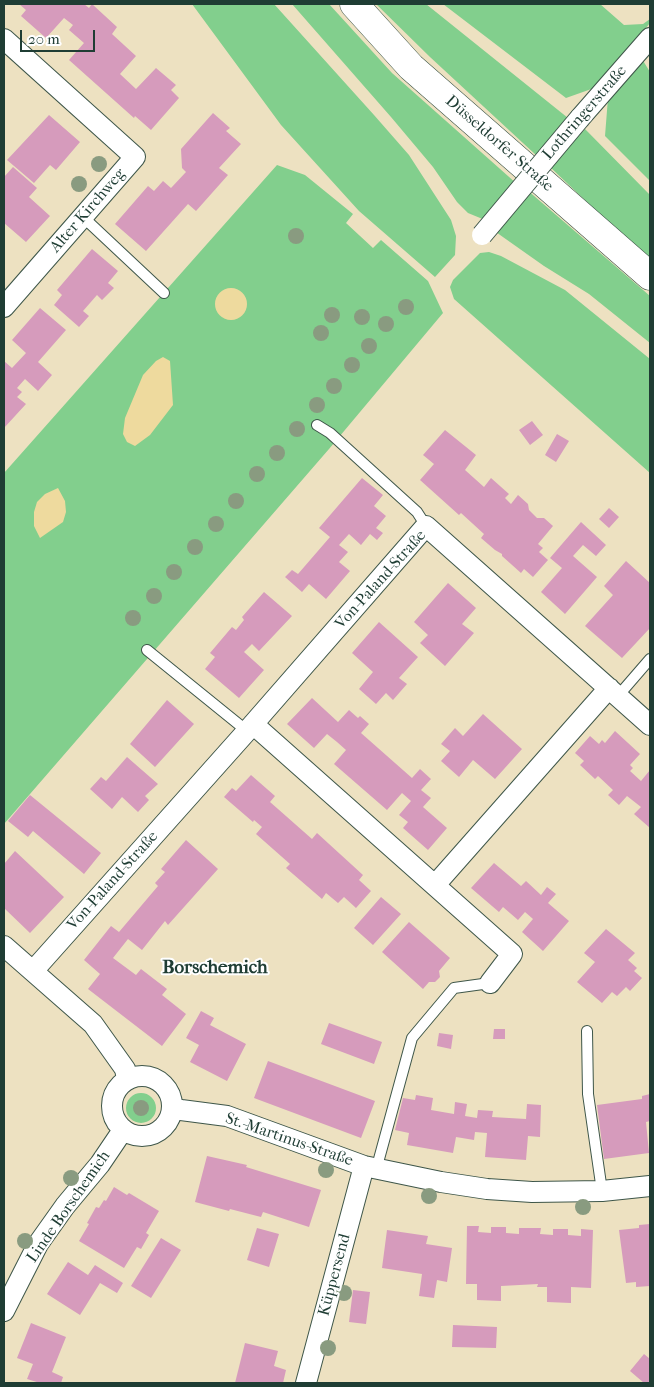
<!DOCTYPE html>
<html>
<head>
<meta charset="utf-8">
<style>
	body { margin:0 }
	#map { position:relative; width:654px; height:1387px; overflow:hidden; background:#ede1c1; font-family:"IM FELL French Canon",serif }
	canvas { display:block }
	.frame { position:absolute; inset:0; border:5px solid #1f3d34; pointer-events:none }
	.scale { position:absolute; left:20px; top:30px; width:75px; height:22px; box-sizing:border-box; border:2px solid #1f3d34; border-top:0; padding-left:6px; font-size:15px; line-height:18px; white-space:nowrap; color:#1f3d34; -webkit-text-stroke:4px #fff; paint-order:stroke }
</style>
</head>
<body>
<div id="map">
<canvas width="654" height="1387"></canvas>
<div class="frame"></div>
<div class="scale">20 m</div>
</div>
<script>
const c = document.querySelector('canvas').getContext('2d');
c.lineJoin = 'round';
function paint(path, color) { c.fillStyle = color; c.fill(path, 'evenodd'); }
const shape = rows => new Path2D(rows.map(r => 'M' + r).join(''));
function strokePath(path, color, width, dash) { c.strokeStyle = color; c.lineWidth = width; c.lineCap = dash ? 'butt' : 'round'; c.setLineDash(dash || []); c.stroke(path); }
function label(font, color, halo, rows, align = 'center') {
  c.font = font + ' "IM FELL French Canon",serif'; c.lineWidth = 4; c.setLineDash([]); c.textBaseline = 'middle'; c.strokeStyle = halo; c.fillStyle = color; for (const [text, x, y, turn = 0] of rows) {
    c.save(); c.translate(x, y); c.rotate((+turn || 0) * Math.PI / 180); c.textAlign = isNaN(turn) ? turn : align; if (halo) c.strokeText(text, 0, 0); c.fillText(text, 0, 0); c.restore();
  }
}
const green = shape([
	[192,4,274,4,374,115,409,155,451,220,456,236,455,255,435,277,359,211,281,125],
	[292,4,329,4,392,73,517,184,485,220,468,213,457,202,433,167,391,117],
	[376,4,426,4,568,118,537,156,430,57],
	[443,4,600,4,624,25,643,24,650,19,650,23,597,87,566,98],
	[642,59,650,72,650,181,605,136,608,98],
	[585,129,650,195,650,258,609,223,550,167],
	[277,165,305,175,353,214,346,223,373,248,381,240,428,281,443,313,329,449,4,824,4,473],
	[526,189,650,296,650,343,589,294,544,266,493,230],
	[489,252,501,256,565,290,650,359,650,473,454,299,450,287,453,280,480,253],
	'126 1108a15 15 0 1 1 30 0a15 15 0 1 1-30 0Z'
]);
const sand = shape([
	'215 304a16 16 0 1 1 32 0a16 16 0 1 1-32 0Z',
	[163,357,170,361,173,405,150,435,135,446,127,442,123,434,125,418,143,375,156,361],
	[58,488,65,501,66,512,63,522,40,538,34,526,34,512,37,502,45,494]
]);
const building = shape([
	[19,4,84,4,89,8,92,4,117,27,112,34,136,56,120,74,136,89,156,68,176,85,171,90,179,98,151,130,135,116,134,118,69,60,84,43,69,30,73,25,64,18,46,38,21,16,26,10],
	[213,113,230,128,226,131,241,144,219,168,228,175,196,211,188,204,146,251,115,224,148,186,154,191,163,181,171,188,186,172,182,168,181,149],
	[49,115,80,142,56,170,50,165,34,183,7,160],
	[13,167,37,188,29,197,50,216,26,242,4,223,4,177],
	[92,249,118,271,108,283,114,288,102,300,97,295,83,311,89,316,79,327,54,305,62,295,57,290],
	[40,308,66,330,38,362,52,375,38,391,25,379,17,388,22,392,17,397,26,404,4,428,4,361,12,368,26,353,12,340],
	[532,421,543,435,530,445,519,430],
	[445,430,476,455,465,470,484,487,491,478,509,494,505,498,511,504,518,495,528,504,529,510,537,518,544,518,553,526,538,544,543,548,539,552,548,560,533,577,524,569,521,573,502,556,502,554,495,550,481,538,484,534,461,513,459,515,420,480,434,464,423,455],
	[557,434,569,441,556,462,545,455],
	[362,478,383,495,374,506,386,516,376,528,383,533,377,540,370,534,361,545,349,534,339,545,348,552,339,562,350,571,326,599,309,584,302,592,285,577,292,570,298,574,330,537,319,528],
	[609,508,619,517,609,528,599,519],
	[581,522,606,545,596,556,583,545,573,556,597,577,565,614,541,592,562,568,550,558],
	[626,561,650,583,650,628,622,658,585,626,613,595,604,586],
	[448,583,476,608,462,624,474,633,445,666,420,643,428,635,414,622],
	[264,592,292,616,259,651,252,644,244,652,264,670,239,698,205,669,215,657,210,653,232,627,236,630,244,620,242,617],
	[379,622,418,657,399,678,407,684,393,700,386,693,376,704,359,689,373,672,352,653],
	[312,698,338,722,349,710,358,718,360,716,369,724,361,733,412,778,420,769,431,779,421,790,431,798,423,807,447,828,428,850,403,828,408,822,399,815,411,801,402,793,387,810,334,764,346,750,337,742,327,734,314,748,287,724],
	[167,700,194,724,155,767,130,744],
	[483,714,522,749,495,779,473,760,459,777,441,761,450,751,441,744,455,728,463,736],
	[615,731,640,754,630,765,633,768,630,771,641,781,650,770,650,828,634,814,641,807,627,796,619,805,608,795,613,790,598,776,595,779,580,765,584,761,575,753,590,736,599,744,602,740,605,743],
	[127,757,158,784,145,796,149,800,138,812,122,797,112,809,90,789,101,777,106,781],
	[251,775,275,796,270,802,278,809,312,839,317,833,363,875,359,880,371,891,356,908,344,897,338,903,326,893,322,899,286,868,290,864,256,834,262,827,254,820,253,822,224,797,232,788,236,791],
	[30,795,101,853,84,874,33,831,28,837,8,821],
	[186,840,218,869,168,925,165,921,142,950,128,939,113,958,136,975,141,969,167,989,162,995,186,1014,162,1046,88,989,100,974,84,960,111,926,119,932,158,886,155,883,165,872,161,869],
	[15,851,64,897,30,933,4,908,4,864],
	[494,863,521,886,526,881,541,895,547,887,556,894,548,903,569,921,543,951,522,932,533,919,525,912,518,920,503,907,499,912,471,888],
	[381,897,401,914,373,945,354,928],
	[409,922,450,958,439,971,440,977,435,982,429,982,423,989,382,952],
	[606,929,635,953,628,960,637,968,634,971,642,978,630,991,626,987,617,996,612,992,602,1003,577,982,595,962,584,953],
	[201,1011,214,1018,210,1025,246,1044,227,1081,190,1062,199,1045,186,1038],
	[329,1023,382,1042,374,1064,321,1044],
	[494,1029,505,1029,505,1039,493,1039],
	[439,1033,453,1035,451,1049,437,1046],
	[268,1061,375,1101,361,1138,254,1098],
	[650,1094,650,1121,646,1122,649,1153,604,1159,597,1105,642,1099,642,1096],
	[416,1095,433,1098,431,1110,454,1114,455,1102,467,1104,465,1116,477,1118,478,1110,493,1111,492,1117,526,1119,527,1104,541,1105,540,1137,528,1136,526,1160,485,1157,487,1133,475,1132,474,1140,456,1137,453,1153,407,1145,409,1133,395,1130,403,1098,415,1100],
	[207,1156,247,1165,246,1167,321,1190,309,1227,263,1212,261,1217,230,1209,229,1211,195,1202],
	[114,1187,127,1195,129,1193,159,1211,146,1233,149,1235,141,1249,137,1247,124,1268,79,1241,89,1224,87,1223,96,1207,99,1208,104,1200,106,1201],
	[650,1224,650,1286,636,1287,636,1282,626,1283,619,1230,639,1228,639,1225],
	[467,1226,479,1226,478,1232,491,1233,491,1227,506,1227,506,1233,519,1234,519,1228,541,1228,540,1234,553,1235,553,1229,568,1229,568,1235,581,1236,581,1229,593,1230,591,1288,571,1287,571,1303,547,1302,547,1287,537,1287,538,1284,501,1286,501,1301,477,1300,477,1284,466,1284],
	[257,1228,279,1234,269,1267,247,1260],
	[387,1230,428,1236,426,1244,452,1248,447,1282,437,1280,434,1298,419,1296,422,1274,382,1268],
	[161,1238,181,1250,151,1298,131,1286],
	[68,1262,88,1275,95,1265,123,1283,117,1293,100,1283,80,1315,47,1294],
	[353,1290,370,1292,366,1324,349,1322],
	[31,1323,66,1337,52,1372,63,1377,61,1383,40,1383,27,1379,33,1364,17,1358],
	[453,1325,497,1327,496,1348,452,1347],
	[245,1343,278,1351,274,1366,286,1370,283,1383,235,1383],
	[644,1354,650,1359,650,1380,648,1383,644,1383,630,1371]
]);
const lane = shape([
	[83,217,164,293],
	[317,425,330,433,417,512,426,526],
	[147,650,247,731],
	[618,696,650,659],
	[587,1031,588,1094,602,1191],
	[376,1170,412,1038,454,988,490,983]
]);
const street = shape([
	[4,39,135,157,4,307],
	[580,118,650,38],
	[253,724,512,954,490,983],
	[435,885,609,688],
	[4,946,93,1024,125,1069,127,1079],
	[33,971,247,731,426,526,650,725],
	'112 1106a30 30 0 1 1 60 0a30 30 0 1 1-60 0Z',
	[173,1107,181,1110,227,1116,364,1166,441,1182,487,1189,532,1192,602,1191,650,1186],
	[4,1311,38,1244,65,1206,100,1164,123,1130],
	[306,1383,364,1166]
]);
const secondary = shape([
	[354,4,411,67,650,276]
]);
const streetBridge = shape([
	[482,235,580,118]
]);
const trees = [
	[99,164],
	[79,184],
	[296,236],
	[406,307],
	[332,315],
	[362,317],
	[386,324],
	[321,333],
	[369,346],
	[352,365],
	[334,386],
	[317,405],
	[297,429],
	[277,453],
	[257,474],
	[236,501],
	[216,524],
	[195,547],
	[174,572],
	[154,596],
	[133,618],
	[141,1108],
	[326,1170],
	[71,1178],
	[429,1196],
	[583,1207],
	[25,1241],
	[344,1293],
	[328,1348]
];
const streetNames = [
	["Lothringerstraße",585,113,-49],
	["Düsseldorfer Straße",499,144,41],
	["Alter Kirchweg",88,211,-49],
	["Von-Paland-Straße",381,580,-48],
	["Von-Paland-Straße",113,881,-48],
	["St.-Martinus-Straße",289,1140,19],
	["Linde Borschemich",69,1207,-55],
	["Küppersend",335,1275,-75]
];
const quarterNames = [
	["Borschemich",215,968]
];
paint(green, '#82cf8d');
paint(sand, '#eeda9e');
paint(building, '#d69bbc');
strokePath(lane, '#3e5649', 12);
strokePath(street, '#3e5649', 22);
strokePath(secondary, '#3e5649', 29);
strokePath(lane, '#fff', 10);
strokePath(street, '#fff', 20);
strokePath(secondary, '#fff', 28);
strokePath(streetBridge, '#3e5649', 22, []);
strokePath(streetBridge, '#fff', 20);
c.fillStyle = '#899b80';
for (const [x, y] of trees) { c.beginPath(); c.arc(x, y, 8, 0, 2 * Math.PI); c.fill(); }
label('16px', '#1f3d34', '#fff', streetNames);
label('bold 19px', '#1f3d34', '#fff', quarterNames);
</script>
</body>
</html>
